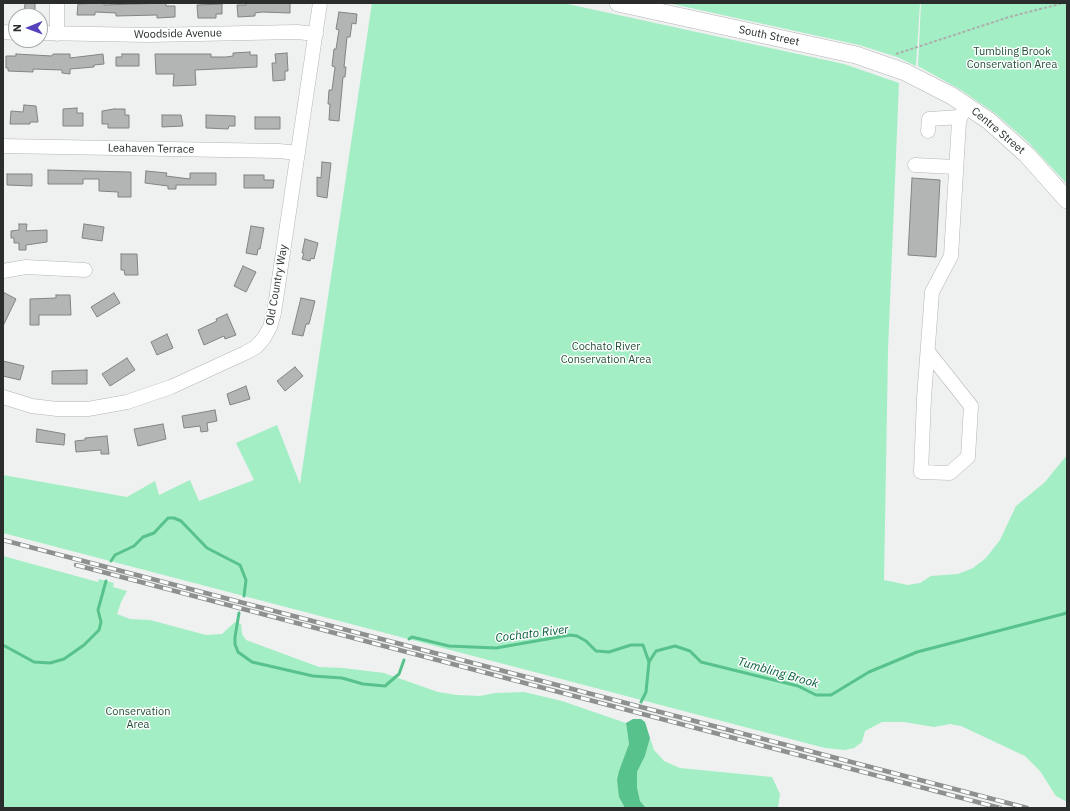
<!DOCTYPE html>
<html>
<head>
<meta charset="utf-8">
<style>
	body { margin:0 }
	#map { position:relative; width:1070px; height:811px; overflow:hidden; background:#eef1f0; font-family:"IBM Plex Sans",sans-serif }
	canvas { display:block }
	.frame { position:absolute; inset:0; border:4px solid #2b2c2c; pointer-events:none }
	.north { position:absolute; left:8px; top:8px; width:40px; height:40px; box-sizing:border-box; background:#fcfffd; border:1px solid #a8aba9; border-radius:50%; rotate:269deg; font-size:11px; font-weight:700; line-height:16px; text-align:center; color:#2b2c2c }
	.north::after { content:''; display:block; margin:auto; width:14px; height:18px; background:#5643bb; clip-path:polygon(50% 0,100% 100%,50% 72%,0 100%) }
</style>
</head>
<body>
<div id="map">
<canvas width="1070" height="811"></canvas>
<div class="frame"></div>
<div class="north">N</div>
</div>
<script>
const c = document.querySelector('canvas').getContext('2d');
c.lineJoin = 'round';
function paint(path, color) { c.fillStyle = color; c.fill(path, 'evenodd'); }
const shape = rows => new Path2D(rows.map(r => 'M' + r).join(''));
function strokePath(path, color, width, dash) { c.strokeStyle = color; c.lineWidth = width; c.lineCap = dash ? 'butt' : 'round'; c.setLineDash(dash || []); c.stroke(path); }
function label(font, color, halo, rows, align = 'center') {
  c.font = font + ' "IBM Plex Sans",sans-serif'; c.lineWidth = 3; c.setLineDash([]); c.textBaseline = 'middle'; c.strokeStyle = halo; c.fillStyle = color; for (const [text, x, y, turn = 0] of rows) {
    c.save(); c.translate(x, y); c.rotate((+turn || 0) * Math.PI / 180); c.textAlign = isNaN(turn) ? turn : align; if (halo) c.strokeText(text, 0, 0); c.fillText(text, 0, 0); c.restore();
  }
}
const green = shape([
	[372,3,563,3,844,64,899,83,888,350,884,580,908,585,920,583,931,576,958,574,973,568,986,558,1000,540,1016,506,1045,482,1067,455,1067,802,1056,796,1040,771,1025,756,961,726,950,724,934,727,904,722,882,722,865,731,862,742,854,748,845,750,825,748,3,533,3,475,127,497,155,481,159,495,190,480,199,501,254,480,236,443,277,425,300,484],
	[668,3,920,3,916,66,897,57,859,45],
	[921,3,1067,3,1067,184,1028,142,996,114,961,90,918,66],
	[3,556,98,582,99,579,114,583,113,587,127,591,121,602,117,614,130,619,150,620,206,635,222,634,235,622,241,624,242,634,246,640,319,667,343,668,384,673,438,692,457,695,480,696,495,693,524,692,562,701,626,723,629,744,617,780,625,808,3,808],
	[650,738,654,750,664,761,680,768,772,777,780,794,778,808,646,808,640,801,637,787,637,772,645,756]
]);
const water = shape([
	[633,719,641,719,645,722,650,738,645,756,637,772,637,787,640,801,646,808,625,808,619,797,617,780,619,771,629,744,626,723]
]);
const stream = shape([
	[111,561,115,555,134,546,143,537,154,533,168,518,174,518,181,521,207,548,240,565,246,580,244,596],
	[239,613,235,637,235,644,238,652,252,662,313,676,342,678,363,684,385,686,399,674,404,660],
	[409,639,412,637,449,646,496,648,570,635,577,636,586,641,596,651,609,652,631,645,643,645,649,662,646,692,641,702],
	[3,645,34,662,50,663,64,659,84,645,99,630,101,622,98,610,106,581],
	[649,662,656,651,675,646,690,651,701,662,798,686,816,695,831,695,869,672,917,652,1067,613,1067,611]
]);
const building = shape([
	[25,3,35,3,35,16,24,15,25,3],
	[104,3,104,5,166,3,166,6,175,6,175,17,157,18,157,15,116,16,116,13,95,12,95,15,77,15,78,4,104,3],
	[246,3,290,3,290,13,262,12,255,13,255,16,238,17,237,5,246,5,246,3],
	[222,4,222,14,216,14,216,18,198,18,197,5,222,4],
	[339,12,357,14,356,24,352,23,350,37,347,37,344,67,346,67,345,77,343,77,339,121,329,120,330,104,328,104,329,90,332,90,335,67,332,66,334,49,336,49,339,30,336,29,339,12],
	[250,52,250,55,257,55,257,67,195,70,196,85,173,86,174,74,156,74,155,54,211,54,211,57,226,57,233,56,233,53,250,52],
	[287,53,288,71,285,71,285,80,273,81,272,63,276,63,275,54,287,53],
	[16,54,52,56,53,54,70,54,70,58,103,54,104,64,94,65,94,67,70,69,70,74,62,73,62,70,33,69,33,72,8,71,8,68,6,68,6,56,16,56,16,54],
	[122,54,139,54,139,66,116,66,116,57,122,57,122,54],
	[24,105,36,106,38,122,30,122,30,124,10,124,11,111,23,112,24,105],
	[77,108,77,113,83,113,83,126,63,126,63,109,77,108],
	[114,109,125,109,125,115,129,115,129,128,108,128,108,124,102,124,102,111,114,109],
	[162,115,181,115,183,126,162,127,162,115],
	[206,115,235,116,235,126,229,126,228,129,206,128,206,115],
	[255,117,280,117,280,129,255,129,255,117],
	[322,162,331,163,327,198,317,196,317,177,321,178,322,162],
	[48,170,131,172,131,197,118,197,118,192,99,191,99,179,83,179,83,184,48,184,48,170],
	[146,171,167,173,166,176,190,179,190,173,216,173,216,185,176,185,176,189,168,189,168,186,145,183,146,171],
	[7,174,32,174,32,186,7,185,7,174],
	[244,175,264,175,264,180,274,180,273,188,244,188,244,175],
	[912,178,940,180,936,257,908,255,912,178],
	[19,224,27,224,26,231,47,230,47,242,26,245,26,250,19,250,19,243,14,243,14,238,11,238,11,231,19,230,19,224],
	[84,224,104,227,102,241,82,238,84,224],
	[251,226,264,228,260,249,258,249,257,255,246,253,251,226],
	[305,239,318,243,314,259,311,258,310,261,302,259,304,253,302,253,305,239],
	[121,254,137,254,138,275,125,275,124,270,121,270,121,254],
	[243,266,256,272,246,292,234,286,243,266],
	[3,292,16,299,3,326,3,292],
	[114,293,120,303,97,317,91,307,114,293],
	[56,295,70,295,71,315,39,315,39,325,30,325,30,299,56,298,56,295],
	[301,298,315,301,309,324,306,324,303,336,292,334,301,298],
	[227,314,236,335,225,339,224,336,204,345,198,330,217,321,216,319,227,314],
	[167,334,173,348,157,355,151,342,167,334],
	[127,358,135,370,110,386,102,374,127,358],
	[3,361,24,366,20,380,3,376,3,361],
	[295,367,303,376,285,391,277,381,295,367],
	[87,370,87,384,52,384,52,371,87,370],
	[246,386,250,399,230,405,227,394,246,386],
	[215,410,217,421,207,423,208,431,201,432,200,426,184,428,182,416,215,410],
	[163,424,166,439,138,446,134,429,163,424],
	[37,429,65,434,64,445,36,442,37,429],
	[107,436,109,454,101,454,101,450,76,452,75,441,85,440,85,438,107,436]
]);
const path = shape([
	[896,54,1009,17,1064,3]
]);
const minor = shape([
	[3,32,16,33],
	[40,33,148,35,297,32,316,34],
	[57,34,57,3],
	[928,131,929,119,960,117],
	[3,146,279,151,298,153],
	[915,165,955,167],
	[3,271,26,267,85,270],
	[929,353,971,406,968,457,950,473,921,472,924,398,932,292,951,256,959,121,966,105],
	[3,397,32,406,57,409,88,409,127,402,171,387,245,353,256,347,264,338,270,327,274,313,320,3]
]);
const major = shape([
	[618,3,856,55,905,72,952,96,989,121,1027,155,1067,200]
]);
const rail = shape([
	[3,540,1027,808],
	[76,565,1000,808]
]);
const streetNames = [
	["Woodside Avenue",178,34,-1],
	["South Street",769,36,12],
	["Centre Street",998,131,40],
	["Leahaven Terrace",151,149,1],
	["Old Country Way",277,285,-80]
];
const parkNames = [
	["Tumbling Brook",1012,52],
	["Conservation Area",1012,65],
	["Cochato River",606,347],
	["Conservation Area",606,360],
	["Conservation",138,712],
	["Area",138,725]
];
const waterNames = [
	["Cochato River",532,634,-7],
	["Tumbling Brook",778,673,16]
];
paint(green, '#a3eec4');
paint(water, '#58c28d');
strokePath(stream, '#58c28d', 3);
paint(building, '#b2b5b3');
strokePath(building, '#818482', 1);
strokePath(minor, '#b3b6b4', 15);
strokePath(major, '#b3b6b4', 18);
strokePath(path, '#acaead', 2, [3, 2]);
strokePath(minor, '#fff', 14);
strokePath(major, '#fff', 17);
strokePath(rail, '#8e9090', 4.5);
strokePath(rail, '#fcfffd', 3, [9]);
label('11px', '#2b2c2c', '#fcfffd', streetNames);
label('11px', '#224e38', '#fcfffd', parkNames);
label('italic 12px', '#045b39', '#fcfffd', waterNames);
</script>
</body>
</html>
